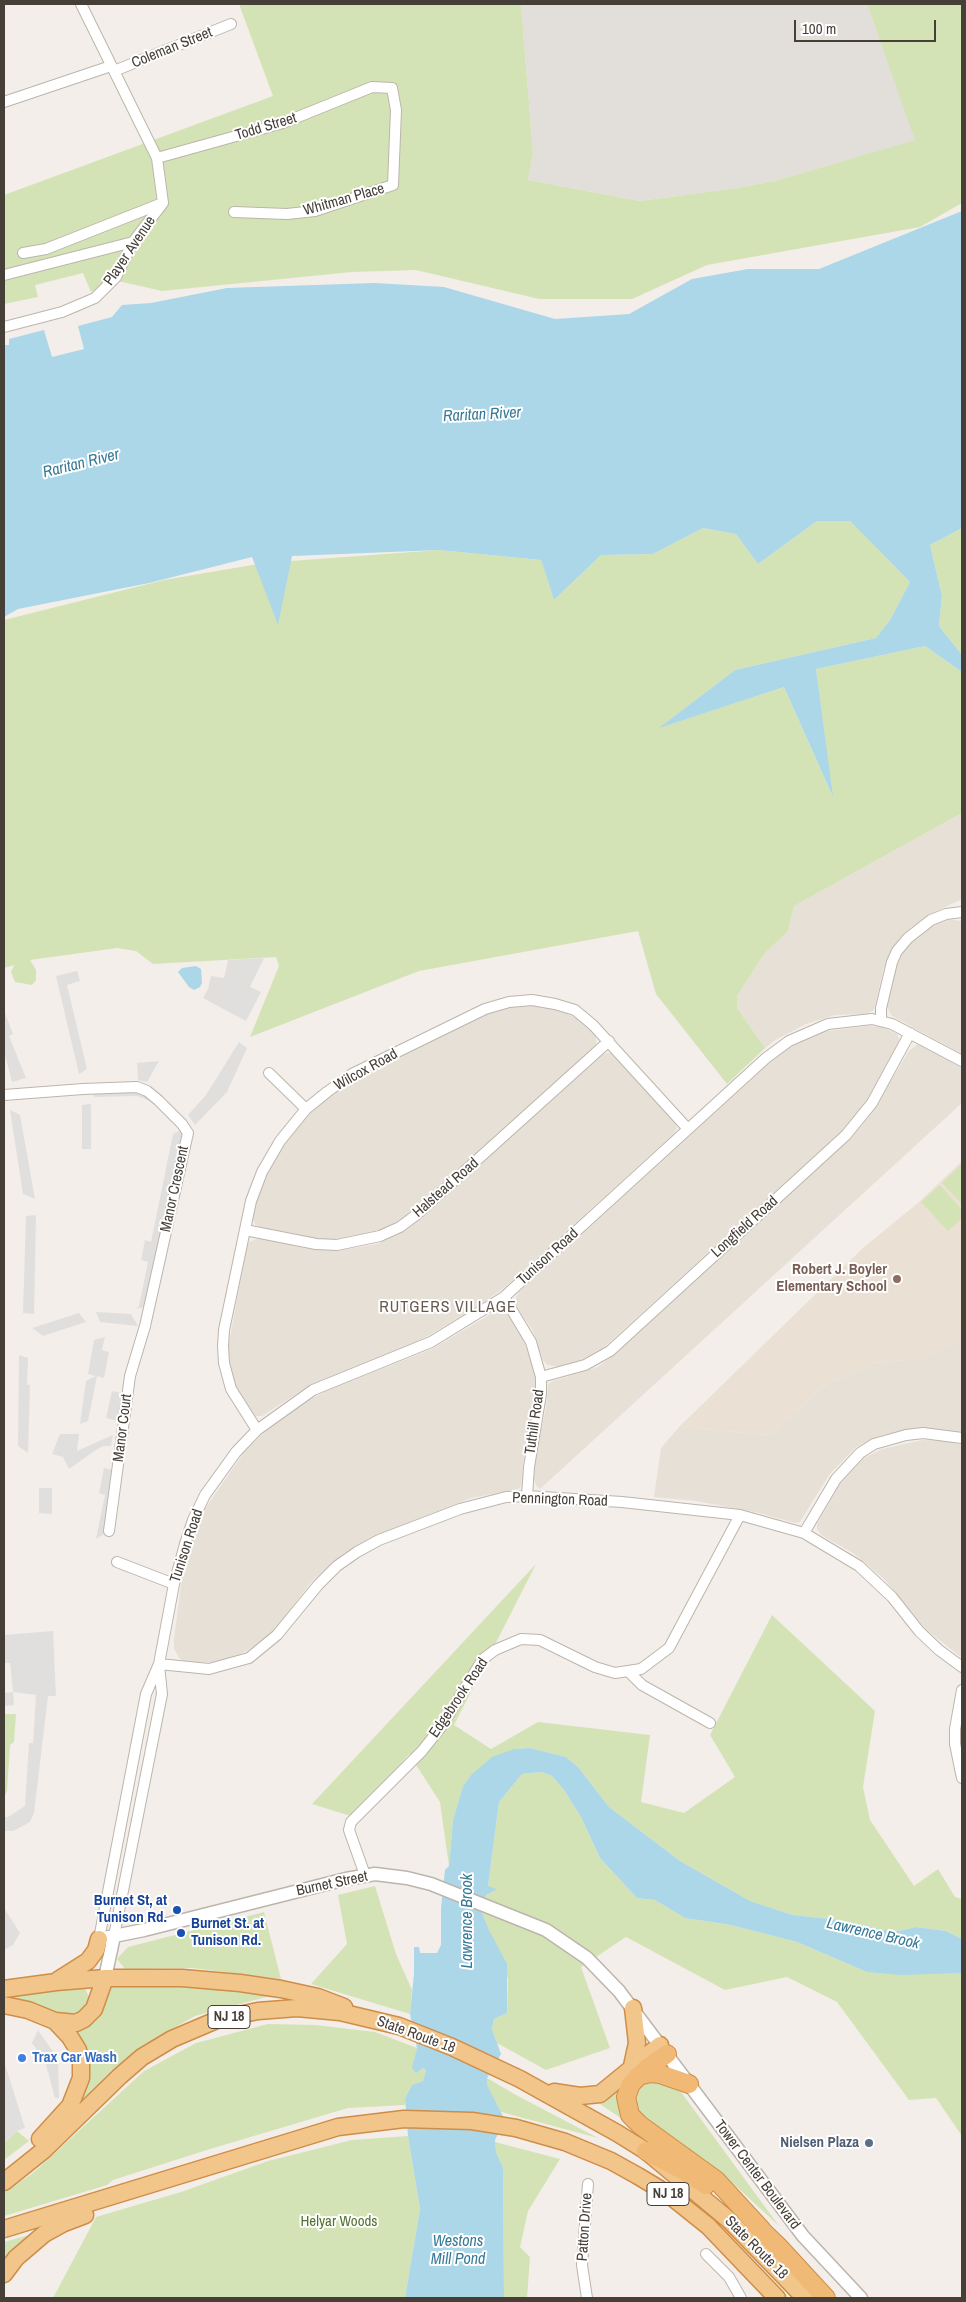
<!DOCTYPE html>
<html>
<head>
<meta charset="utf-8">
<style>
	body { margin:0 }
	#map { position:relative; width:966px; height:2302px; overflow:hidden; background:#f3eee9; font-family:"Archivo Narrow",sans-serif }
	canvas { display:block }
	.frame { position:absolute; inset:0; border:5px solid #463f38; pointer-events:none }
	.scale { position:absolute; left:794px; top:20px; width:142px; height:22px; box-sizing:border-box; border:2px solid #463f38; border-top:0; padding-left:6px; font-size:15px; line-height:18px; white-space:nowrap; color:#463f38; -webkit-text-stroke:4px #fff; paint-order:stroke }
</style>
</head>
<body>
<div id="map">
<canvas width="966" height="2302"></canvas>
<div class="frame"></div>
<div class="scale">100 m</div>
</div>
<script>
const c = document.querySelector('canvas').getContext('2d');
c.lineJoin = 'round';
function paint(path, color) { c.fillStyle = color; c.fill(path, 'evenodd'); }
const shape = rows => new Path2D(rows.map(r => 'M' + r).join(''));
function strokePath(path, color, width, dash) { c.strokeStyle = color; c.lineWidth = width; c.lineCap = dash ? 'butt' : 'round'; c.setLineDash(dash || []); c.stroke(path); }
function label(font, color, halo, rows, align = 'center') {
  c.font = font + ' "Archivo Narrow",sans-serif'; c.lineWidth = 4; c.setLineDash([]); c.textBaseline = 'middle'; c.strokeStyle = halo; c.fillStyle = color; for (const [text, x, y, turn = 0] of rows) {
    c.save(); c.translate(x, y); c.rotate((+turn || 0) * Math.PI / 180); c.textAlign = isNaN(turn) ? turn : align; if (halo) c.strokeText(text, 0, 0); c.fillText(text, 0, 0); c.restore();
  }
}
const residential = shape([
	[962,813,962,899,928,915,904,933,895,944,883,970,874,1010,866,1014,835,1015,806,1024,777,1039,765,1048,737,1008,737,996,764,954,788,931,794,906],
	[945,919,962,921,962,1054,892,1016,887,1007,896,967,904,951,916,937,933,924],
	[533,1004,553,1008,581,1020,596,1035,596,1047,404,1217,386,1228,369,1234,332,1240,310,1238,259,1228,255,1224,252,1217,261,1182,273,1161,302,1121,339,1088,484,1015,517,1005],
	[867,1026,880,1027,891,1031,897,1034,900,1041,867,1101,843,1130,602,1349,575,1363,561,1367,547,1365,543,1360,533,1331,516,1306,516,1297,520,1291,784,1050,820,1032],
	[918,1044,962,1068,962,1103,540,1489,537,1487,534,1479,536,1452,546,1408,548,1384,553,1381,598,1367,611,1357,853,1136,868,1118,909,1051],
	[607,1053,613,1053,675,1120,677,1128,673,1134,504,1288,475,1308,421,1340,310,1385,262,1416,255,1416,236,1387,230,1370,227,1353,247,1246,249,1242,259,1238,304,1248,336,1251,377,1244,397,1235,415,1223,602,1055],
	[501,1308,505,1309,520,1331,534,1369,536,1386,534,1408,524,1454,521,1486,518,1489,471,1498,370,1538,343,1554,310,1583,279,1625,266,1638,240,1655,227,1660,213,1662,184,1662,180,1659,174,1649,174,1639,182,1577,192,1540,206,1507,245,1451,269,1428,296,1407,326,1391,432,1349],
	[962,1339,962,1433,923,1428,899,1431,876,1437,856,1447,829,1475,800,1522,795,1523,759,1513,696,1501,654,1497,661,1448,679,1427,770,1435,824,1386,872,1364,924,1358],
	[923,1440,947,1441,962,1445,962,1658,927,1630,883,1578,853,1553,821,1535,817,1529,817,1524,844,1477,862,1459,882,1449]
]);
const industrial = shape([
	[521,4,867,4,916,140,775,181,737,188,640,201,528,180,533,153]
]);
const education = shape([
	[962,1161,962,1339,924,1358,872,1364,824,1386,770,1435,679,1427,864,1247,918,1203]
]);
const green = shape([
	[239,4,521,4,533,153,528,180,640,201,737,188,775,181,915,140,867,4,962,4,962,203,920,227,707,265,632,299,539,299,416,270,352,272,162,291,118,281,91,292,83,273,35,285,38,297,4,304,4,195,273,96],
	[817,521,850,521,910,582,890,620,876,638,735,670,661,727,784,687,832,795,816,669,925,646,962,672,962,813,794,906,788,931,764,954,737,996,737,1008,765,1048,727,1084,656,994,638,931,419,971,250,1037,279,966,276,957,153,964,136,951,117,948,30,960,36,970,36,980,32,985,15,982,11,972,14,965,4,968,4,620,164,580,264,563,439,550,541,560,554,600,601,555,653,554,703,528,736,534,758,564],
	[962,528,962,655,939,626,942,596,930,545],
	[962,1164,962,1204,942,1183],
	[940,1185,962,1210,962,1218,948,1231,921,1202],
	[536,1564,454,1725,491,1749,538,1722,650,1735,641,1802,684,1813,735,1777,710,1735,772,1615,875,1711,863,1787,870,1820,914,1886,938,1869,955,1897,962,1899,962,1939,946,1931,916,1927,899,1931,884,1930,839,1920,793,1915,750,1901,680,1861,609,1807,578,1767,566,1757,530,1748,514,1749,471,1775,463,1786,453,1820,449,1866,440,1802,409,1754,354,1817,312,1804],
	[4,1714,16,1714,14,1742,10,1745,7,1791,4,1797],
	[542,1772,552,1776,564,1790,581,1817,600,1858,637,1898,655,1900,685,1918,731,1925,797,1942,867,1972,962,1973,962,2136,936,2098,909,2100,837,2002,787,1977,725,1990,626,1937,581,1967,610,2048,546,2070,497,2043,492,2029,494,2019,507,2013,508,1979,482,1913,486,1895,496,1889,488,1886,499,1802,522,1774],
	[375,1886,396,1954,412,1990,410,2014,311,1984,347,1944,338,1895],
	[264,1912,281,1979,192,1968,125,1969,117,1959,128,1947],
	[187,1984,256,1992,270,1996,195,2016,140,2047,70,2111,88,2070,76,2029,99,2016,109,1986],
	[71,1986,85,1988,89,1997,84,2010,72,2018,4,1997],
	[268,2024,316,2025,375,2032,417,2048,414,2061,420,2070,423,2068,426,2070,423,2081,412,2085,405,2098,405,2105,348,2108,210,2149,113,2180,107,2185,4,2216,4,2193,33,2173,144,2071,196,2043],
	[487,2078,516,2095,598,2138,501,2112,490,2094,487,2085],
	[644,2083,661,2083,681,2092,779,2226,724,2175,639,2115,633,2097],
	[620,2086,618,2104,625,2121,600,2104,601,2101],
	[17,2131,29,2141,4,2160,4,2143],
	[408,2136,420,2209,405,2298,53,2298,96,2217,181,2192,268,2161,352,2140],
	[495,2142,560,2159,528,2211,520,2247,530,2257,527,2298,504,2298,503,2168,496,2152],
	[36,2233,4,2266,4,2242]
]);
const parking = shape([
	[264,958,250,987,261,992,246,1021,203,998,208,989,211,976,224,978,228,960],
	[77,971,80,981,67,985,87,1069,79,1074,56,976],
	[4,1010,13,1034,9,1036,26,1078,12,1082,4,1051],
	[239,1042,247,1048,227,1092,195,1125,188,1115,206,1095],
	[159,1061,147,1082,138,1080,137,1063],
	[87,1088,147,1091,151,1101,137,1096,95,1097],
	[91,1104,91,1149,82,1149,82,1105],
	[10,1110,20,1115,35,1199,23,1194],
	[184,1128,150,1305,136,1309,139,1306,148,1262,141,1260,145,1240,151,1242,173,1134],
	[36,1215,34,1314,23,1313,26,1216],
	[96,1312,131,1314,138,1326,100,1322],
	[79,1313,86,1322,43,1336,32,1328],
	[105,1337,102,1350,109,1352,104,1378,97,1376,88,1421,80,1424,86,1381,96,1376,88,1374,94,1340],
	[19,1355,28,1358,27,1385,30,1385,28,1453,18,1446],
	[112,1391,126,1394,125,1423,106,1418],
	[60,1434,79,1434,77,1451,113,1435,111,1446,103,1446,96,1450,69,1469,63,1457,52,1454],
	[104,1468,118,1471,109,1531,96,1539,105,1495,99,1493],
	[39,1488,52,1488,52,1514,39,1513],
	[53,1631,56,1696,48,1696,34,1813,30,1822,13,1831,4,1831,4,1817,8,1817,25,1806,29,1743,33,1743,36,1695,13,1692,14,1705,4,1706,4,1693,13,1692,10,1663,4,1663,4,1635],
	[4,1908,20,1933,13,1945,4,1950],
	[38,2030,58,2059,59,2098,55,2098,45,2061,32,2043],
	[4,2061,25,2128,17,2131,4,2143]
]);
const water = shape([
	[962,211,962,528,930,545,942,596,939,626,962,655,962,672,925,646,816,669,833,797,784,687,659,728,735,670,876,638,890,620,910,582,850,521,817,521,758,564,736,534,703,528,653,554,601,555,554,600,541,560,439,550,292,556,278,625,252,557,149,583,18,609,4,617,4,345,9,345,9,339,44,330,52,357,84,349,78,326,112,317,122,305,151,303,227,288,375,283,444,287,555,319,629,314,692,279,748,269,819,269],
	[196,966,201,969,202,983,200,987,194,990,189,987,178,972,182,968],
	[530,1748,566,1757,578,1767,609,1807,680,1861,750,1901,793,1915,839,1920,884,1930,899,1931,916,1927,946,1931,962,1939,962,1973,901,1975,867,1972,797,1942,731,1925,685,1918,655,1900,637,1898,600,1858,581,1817,564,1790,552,1776,542,1772,522,1774,499,1802,488,1886,497,1889,486,1895,482,1913,489,1930,507,1964,507,2013,494,2019,492,2029,501,2054,487,2078,487,2085,503,2116,502,2126,495,2140,496,2152,503,2168,504,2298,405,2298,420,2209,408,2136,405,2098,412,2085,423,2081,426,2070,423,2068,416,2073,412,2068,417,2048,410,2014,414,1974,414,1947,419,1947,420,1953,437,1953,441,1945,441,1908,445,1870,449,1866,453,1820,463,1786,471,1775,492,1757,514,1749]
]);
const minor = shape([
	[114,71,231,24],
	[4,102,111,66],
	[157,158,283,123,372,87,392,88,396,110,393,185,315,211,287,214,234,212],
	[23,253,46,249,160,204],
	[4,275,133,242],
	[4,327,62,312,95,298,116,277,133,242,163,203,157,158,81,4],
	[881,1021,881,1008,892,962,897,951,908,938,931,920,946,914,962,912],
	[269,1073,306,1109],
	[4,1095,83,1089,137,1087,147,1091,158,1100,182,1124,188,1133,145,1326,130,1376,109,1531],
	[245,1230,316,1244,337,1245,380,1236,400,1227,416,1215,609,1041],
	[504,1297,531,1342,541,1377,541,1394,529,1467,527,1496],
	[541,1377,585,1365,610,1351,846,1135,872,1103,910,1033],
	[257,1430,231,1389,224,1363,223,1346,224,1330,251,1201,262,1172,280,1141,306,1109,327,1092,352,1074,485,1009,509,1002,532,1000,555,1004,575,1010,593,1025,688,1129],
	[804,1533,836,1479,860,1453,874,1444,906,1435,923,1433,962,1438],
	[117,1562,174,1584],
	[159,1664,209,1669,249,1658,277,1635,318,1585,337,1566,357,1552,379,1540,460,1509,506,1497,527,1496,622,1502,740,1515,804,1533,859,1566,892,1597,919,1631,939,1650,962,1667],
	[629,1672,642,1685,710,1723],
	[962,1690,955,1729,955,1744,962,1778],
	[365,1875,349,1830,351,1822,422,1751,441,1727,483,1659,495,1650,521,1639,540,1640,595,1667,615,1673,641,1669,669,1648,740,1515],
	[114,1936,162,1694,159,1665],
	[99,1939,146,1694,159,1664,174,1584,185,1544,193,1520,205,1495,236,1452,257,1430,313,1390,431,1342,504,1297,766,1058,789,1041,828,1024,872,1019,892,1024,962,1061],
	[706,2254,729,2277,741,2298],
	[587,2298,582,2265,588,2184]
]);
const tertiary = shape([
	[99,1939,144,1930,346,1879,375,1874,407,1878,431,1884,546,1930,587,1958,619,1991,803,2236,861,2298],
	[105,1978,114,1936]
]);
const trunk = shape([
	[58,1980,88,1961,96,1950,99,1939],
	[4,1989,56,1982,105,1978,182,1978,240,1983,281,1989,318,1997,344,2007],
	[4,2005,28,2010,55,2021,76,2023,84,2019,94,2009,105,1978],
	[632,2066,637,2043,633,2008],
	[554,2092,580,2096,600,2094,660,2045],
	[40,2139,70,2106,81,2078,81,2063,78,2050,70,2037,55,2021],
	[4,2182,44,2150,120,2076,142,2057,172,2039,219,2019,258,2011,297,2008,340,2012,399,2026,452,2047,520,2079,617,2133,646,2151,729,2220,805,2298],
	[4,2229,338,2127,404,2119,472,2121,516,2128,565,2142,611,2161,638,2176,668,2194,708,2226,777,2298],
	[4,2274,16,2258,44,2234,64,2223,85,2215]
]);
const motorway = shape([
	[667,2054,647,2068,631,2084,626,2097,630,2115,640,2125,716,2180,762,2230],
	[638,2076,650,2073,660,2074,689,2084],
	[646,2151,688,2173,706,2185],
	[754,2223,779,2247,826,2298]
]);
const markers = [
	[897,1279,5,"#8d6e63"],
	[177,1910,5,"#1a4fb4"],
	[181,1933,5,"#1a4fb4"],
	[22,2058,5,"#3f7fe0"],
	[869,2143,5,"#5c6f8a"]
];
const shields = [
	[229,2017,42],
	[668,2194,42]
];
const shieldNames = [
	["NJ 18",229,2017],
	["NJ 18",668,2194]
];
const streetNames = [
	["Coleman Street",172,48,-22],
	["Todd Street",266,127,-17],
	["Whitman Place",344,200,-16],
	["Player Avenue",130,251,-56],
	["Wilcox Road",366,1070,-29],
	["Halstead Road",446,1188,-41],
	["Manor Crescent",175,1189,-78],
	["Longfield Road",745,1227,-42],
	["Tunison Road",548,1257,-42],
	["Tuthill Road",535,1422,-82],
	["Manor Court",123,1428,-83],
	["Pennington Road",560,1500,2],
	["Tunison Road",187,1546,-72],
	["Edgebrook Road",459,1698,-56],
	["Burnet Street",332,1884,-12],
	["State Route 18",416,2035,20],
	["Tower Center Boulevard",757,2175,53],
	["Patton Drive",585,2227,-86],
	["State Route 18",756,2248,45]
];
const educationNames = [
	["Robert J. Boyler",887,1270],
	["Elementary School",887,1287]
];
const transitNames = [
	["Burnet St, at",167,1901],
	["Tunison Rd.",167,1918],
	["Burnet St. at",191,1924,"left"],
	["Tunison Rd.",191,1941,"left"]
];
const shopNames = [
	["Trax Car Wash",32,2058]
];
const serviceNames = [
	["Nielsen Plaza",859,2143]
];
const parkNames = [
	["Helyar Woods",339,2222]
];
const waterNames = [
	["Raritan River",482,415,-3],
	["Raritan River",81,464,-14],
	["Lawrence Brook",468,1921,-90],
	["Lawrence Brook",873,1934,13],
	["Westons",458,2242],
	["Mill Pond",458,2260]
];
const neighbourhoodNames = [
	["RUTGERS VILLAGE",448,1308]
];
paint(residential, '#e6e0d7');
paint(industrial, '#e2deda');
paint(education, '#eae1d4');
paint(green, '#d4e3b5');
paint(parking, '#e1dfdd');
paint(water, '#abd7e9');
strokePath(minor, '#bdb5ac', 12);
strokePath(tertiary, '#bdb5ac', 15);
strokePath(trunk, '#cf8d47', 19);
strokePath(motorway, '#cf8d47', 20);
strokePath(minor, '#fff', 10);
strokePath(tertiary, '#fff', 12);
strokePath(trunk, '#f2c68b', 16);
strokePath(motorway, '#f0b976', 18);
for (const [x, y, r, color] of markers) { const dot = new Path2D(); dot.arc(x, y, r, 0, 2 * Math.PI); c.fillStyle = color; c.fill(dot); strokePath(dot, '#fff', 2); }
for (const [x, y, w] of shields) { const box = new Path2D(); box.roundRect(x - w / 2, y - 11.5, w, 23, 4); c.fillStyle = '#fff'; c.fill(box); strokePath(box, '#463f38', 1); }
label('bold 14px', '#463f38', null, shieldNames);
label('15px', '#463f38', '#fff', streetNames);
label('bold 15px', '#785e54', '#fff', educationNames, 'right');
label('bold 15px', '#164399', '#fff', transitNames, 'right');
label('bold 15px', '#366cbe', '#fff', shopNames, 'left');
label('bold 15px', '#4e5e75', '#fff', serviceNames, 'right');
label('15px', '#517230', '#fff', parkNames);
label('italic 16px', '#377a98', '#fff', waterNames);
c.letterSpacing = '1px';
label('16px', '#675b50', '#fff', neighbourhoodNames);
c.letterSpacing = '0px';
</script>
</body>
</html>
